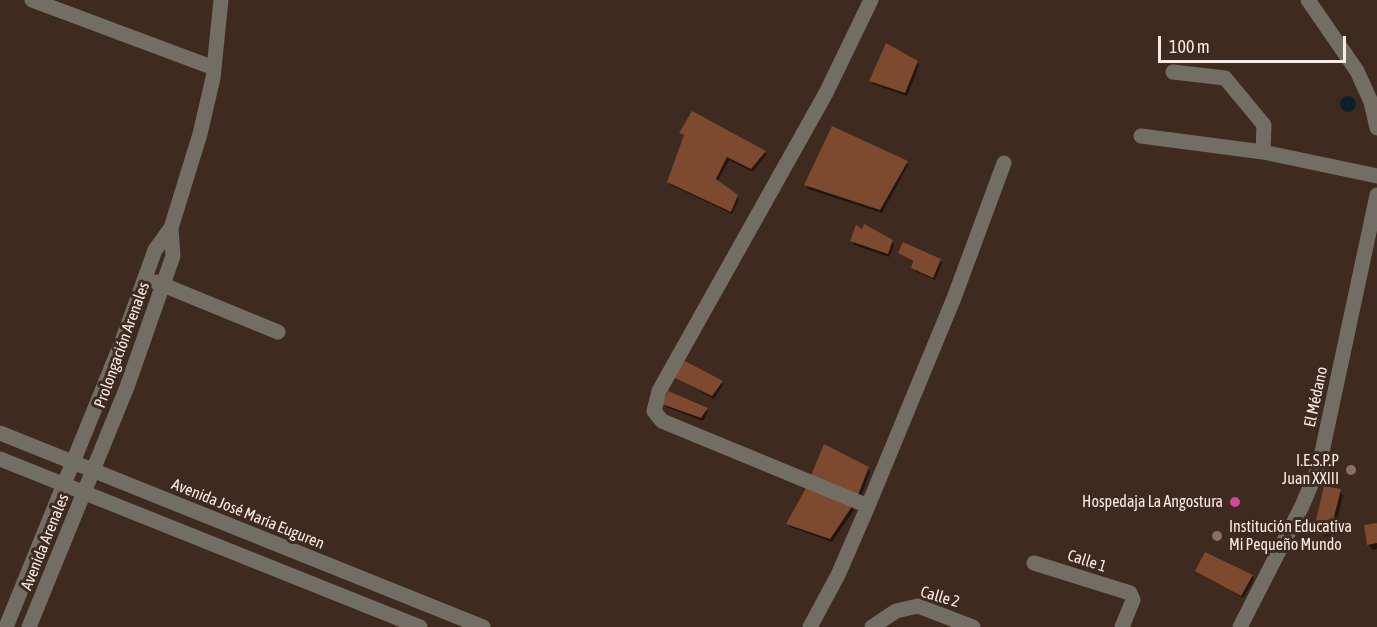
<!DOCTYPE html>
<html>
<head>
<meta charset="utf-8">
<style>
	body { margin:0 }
	#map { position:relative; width:1377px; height:627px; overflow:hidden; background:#3f2a1f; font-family:"Asap Condensed",sans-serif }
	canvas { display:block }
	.scale { position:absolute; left:1158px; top:36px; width:188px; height:27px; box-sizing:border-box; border:3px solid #f9ebe4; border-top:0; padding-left:8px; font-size:18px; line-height:21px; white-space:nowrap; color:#f9ebe4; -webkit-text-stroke:4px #3f2a1f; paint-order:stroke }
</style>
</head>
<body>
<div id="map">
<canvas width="1377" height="627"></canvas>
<div class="scale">100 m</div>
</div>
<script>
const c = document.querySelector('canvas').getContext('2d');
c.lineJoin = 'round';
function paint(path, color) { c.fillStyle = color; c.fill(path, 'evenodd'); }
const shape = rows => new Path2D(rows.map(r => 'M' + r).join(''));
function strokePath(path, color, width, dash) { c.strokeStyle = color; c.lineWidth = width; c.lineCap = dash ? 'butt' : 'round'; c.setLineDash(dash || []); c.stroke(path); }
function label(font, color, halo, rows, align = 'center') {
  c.font = font + ' "Asap Condensed",sans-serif'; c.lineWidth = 6; c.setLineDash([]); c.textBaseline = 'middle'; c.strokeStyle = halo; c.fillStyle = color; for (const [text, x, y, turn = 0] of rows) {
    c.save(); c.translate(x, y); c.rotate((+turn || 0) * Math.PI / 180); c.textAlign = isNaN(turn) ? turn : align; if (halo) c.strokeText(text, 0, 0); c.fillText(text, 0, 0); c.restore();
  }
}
const water = shape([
	'1340 104a8 8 0 1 1 16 0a8 8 0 1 1-16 0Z'
]);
const shadow = shape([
	[917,62,919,66,907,96,873,84,871,80],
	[681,133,765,152,766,155,753,172,729,160,717,182,739,199,732,214,671,185,669,182,685,137],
	[907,162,908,165,882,213,808,189,806,185],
	[852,241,892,241,894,245,889,257,854,245],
	[900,253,940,260,942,263,935,280,915,271,914,263],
	[674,377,722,382,723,385,714,399],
	[664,404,707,409,708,412,703,421,666,407],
	[868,468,870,472,860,498,813,481],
	[1340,491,1343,496,1333,538,1318,534,1315,529],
	[852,506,854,510,832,542,790,527,788,524],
	[1377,525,1377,549,1372,550,1369,544],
	[1196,571,1252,576,1254,579,1243,598]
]);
const building = shape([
	[886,43,918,61,905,93,869,81],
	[692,111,766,151,751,169,727,157,716,179,738,195,731,212,667,182,684,135,679,133],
	[832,126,908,161,880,210,804,185],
	[864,224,893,240,888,254,850,241,856,225,862,229],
	[903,242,941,259,933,278,911,268,913,261,898,253],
	[683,360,723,381,712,396,673,377],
	[668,391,708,408,701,418,662,404],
	[824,444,869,467,858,495,810,478],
	[807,486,853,505,830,539,786,524],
	[1324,486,1341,489,1330,533,1314,529],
	[1377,523,1377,543,1367,545,1364,525],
	[1205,552,1253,575,1241,596,1195,571]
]);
const minor = shape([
	[32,0,214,68],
	[1308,0,1357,71,1371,102,1377,128],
	[1173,72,1225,78,1264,125,1263,152],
	[1141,136,1263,152,1377,176],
	[156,282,278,332],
	[0,433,483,627],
	[0,459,420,627],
	[868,506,662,421,654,411,659,391,826,93,871,0],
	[1034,563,1130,593,1133,600,1122,627],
	[6,627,121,344,155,250,171,228],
	[29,627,127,387,173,256,171,228,200,134,213,78,221,0],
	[810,627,838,575,868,506,954,298,1004,163],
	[872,627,896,611,918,606,973,627],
	[1240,627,1302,506,1319,466,1377,195]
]);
const markers = [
	[1351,470,6,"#8d6e63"],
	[1235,502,6,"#d1479c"],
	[1217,536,6,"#8d6e63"]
];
const streetNames = [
	["Prolongación Arenales",122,345,-70],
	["El Médano",1316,397,-78],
	["Avenida José María Euguren",248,514,22],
	["Avenida Arenales",45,542,-68],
	["Calle 1",1087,561,18],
	["Calle 2",940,597,16]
];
const poiNames = [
	["I.E.S.P.P",1339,461],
	["Juan XXIII",1339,479],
	["Hospedaja La Angostura",1223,502],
	["Institución Educativa",1229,527,"left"],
	["Mi Pequeño Mundo",1229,545,"left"]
];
paint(water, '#0b222b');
paint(shadow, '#0007');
paint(building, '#7d492f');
strokePath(minor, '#736e64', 15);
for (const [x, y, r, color] of markers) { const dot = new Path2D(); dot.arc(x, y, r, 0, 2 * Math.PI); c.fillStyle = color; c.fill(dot); strokePath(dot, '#3f2a1f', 2); }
label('16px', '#f9ebe4', '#3f2a1f', streetNames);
label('16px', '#f9ebe4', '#3f2a1f', poiNames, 'right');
</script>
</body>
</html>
